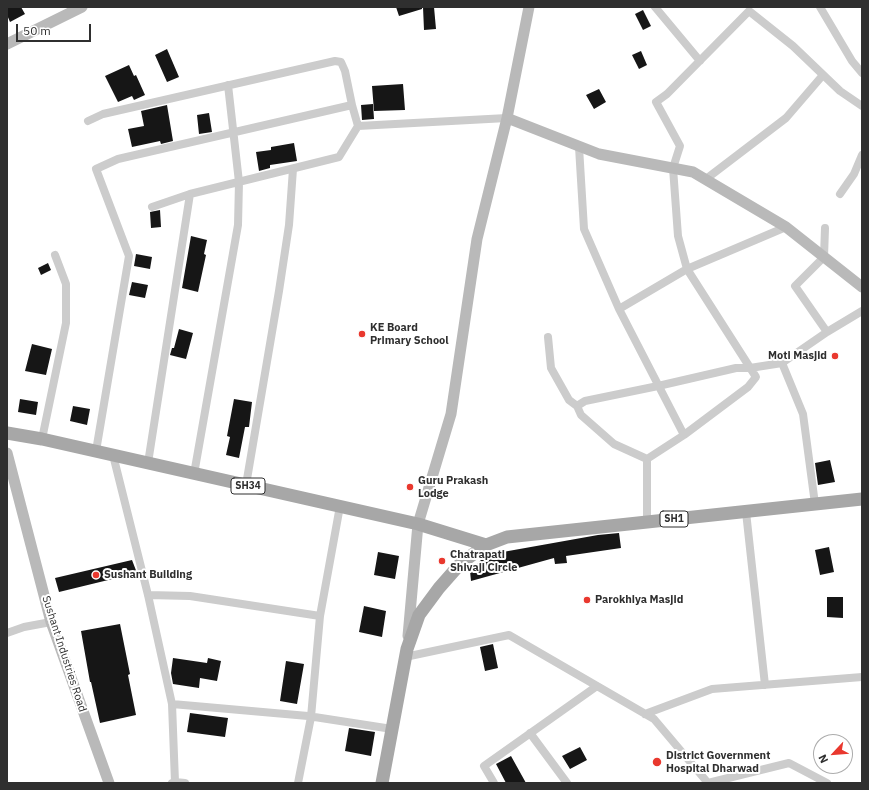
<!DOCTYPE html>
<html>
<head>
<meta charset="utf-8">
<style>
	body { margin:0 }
	#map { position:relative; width:869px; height:790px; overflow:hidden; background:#fff; font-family:"IBM Plex Sans",sans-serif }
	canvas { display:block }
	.frame { position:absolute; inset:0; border:8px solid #2f2f2f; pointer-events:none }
	.north { position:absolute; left:813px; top:734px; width:40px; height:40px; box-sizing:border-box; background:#fff; border:1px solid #acacac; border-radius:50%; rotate:244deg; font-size:11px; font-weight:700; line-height:16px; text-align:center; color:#2f2f2f }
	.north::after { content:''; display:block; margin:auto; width:14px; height:18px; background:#e9382e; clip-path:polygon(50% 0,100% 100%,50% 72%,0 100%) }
	.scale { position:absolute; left:16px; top:24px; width:75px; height:18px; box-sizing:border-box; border:2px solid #2f2f2f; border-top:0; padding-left:5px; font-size:12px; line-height:14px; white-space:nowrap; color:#2f2f2f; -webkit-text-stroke:3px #fff; paint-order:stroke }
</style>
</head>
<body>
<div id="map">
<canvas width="869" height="790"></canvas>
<div class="frame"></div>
<div class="north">N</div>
<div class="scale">50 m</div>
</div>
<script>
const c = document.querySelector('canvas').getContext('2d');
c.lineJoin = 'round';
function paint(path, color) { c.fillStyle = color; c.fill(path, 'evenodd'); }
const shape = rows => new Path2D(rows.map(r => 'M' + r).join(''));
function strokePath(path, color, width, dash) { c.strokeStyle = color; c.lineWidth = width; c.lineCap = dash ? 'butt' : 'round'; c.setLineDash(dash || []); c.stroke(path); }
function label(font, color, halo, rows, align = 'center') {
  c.font = font + ' "IBM Plex Sans",sans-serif'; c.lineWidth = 4; c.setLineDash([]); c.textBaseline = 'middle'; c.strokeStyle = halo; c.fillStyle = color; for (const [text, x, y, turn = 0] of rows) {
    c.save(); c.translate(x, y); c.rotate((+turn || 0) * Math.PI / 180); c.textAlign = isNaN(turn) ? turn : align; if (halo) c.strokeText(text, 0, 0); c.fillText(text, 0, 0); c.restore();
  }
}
const building = shape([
	[7,7,21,7,25,14,10,22,7,15],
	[396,7,422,7,422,9,399,16],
	[423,7,434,7,436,29,424,30],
	[643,10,651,26,643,30,635,14],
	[167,49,179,77,167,82,155,55],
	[641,51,647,65,639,69,632,55],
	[129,65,134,76,136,75,145,95,134,100,132,96,118,102,105,76],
	[403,84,405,110,374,111,372,86],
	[599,89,606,102,594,109,586,95],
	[373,104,374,119,362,120,361,105],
	[167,105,173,141,161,144,160,141,132,147,128,129,144,126,141,111],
	[209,113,212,132,199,134,197,115],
	[294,143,297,161,270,165,270,168,259,171,256,152,271,150,271,147],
	[160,210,161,227,151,228,150,212],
	[191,236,207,240,204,254,206,255,198,292,182,288],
	[136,254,152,257,150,269,134,266],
	[48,263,51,270,41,275,38,268],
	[132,282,148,285,145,298,129,295],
	[179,329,193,333,186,359,170,355,172,348,174,348],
	[32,344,52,349,46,375,25,371],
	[20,399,38,402,36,415,18,412],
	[234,399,252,402,249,427,245,427,239,458,226,455,230,437,227,436],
	[73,406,90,409,87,425,70,421],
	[830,460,835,482,818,485,815,463],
	[619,533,621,548,566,556,567,563,555,564,554,558,471,581,470,571,486,555,598,535],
	[829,547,834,572,820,575,815,550],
	[378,552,399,556,395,579,374,575],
	[132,560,137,573,59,592,55,578],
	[827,597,843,597,843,618,827,617],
	[364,606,386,611,382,637,359,632],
	[120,624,130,674,128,675,136,715,100,723,91,682,90,682,81,631],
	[493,644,498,668,485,671,480,647],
	[173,658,207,663,208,658,221,661,217,681,200,678,199,688,173,684,171,673],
	[286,661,304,664,297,704,280,701],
	[190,713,228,718,225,737,187,732],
	[349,728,375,732,371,756,345,751],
	[580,747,587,760,570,769,562,756],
	[511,756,526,783,506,783,496,764]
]);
const street = shape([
	[655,7,700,61],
	[820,7,852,61,862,73],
	[88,121,103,114,335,61,341,62,345,71,352,105,358,126,339,157,190,194,152,207],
	[358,126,507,118],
	[579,147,584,229,619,309],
	[706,179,786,118,823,75],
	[840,194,854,174,862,155],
	[825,228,824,257,795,286,827,332],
	[548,337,551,368,569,400,577,406,581,415,614,444,647,459],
	[782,363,803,414,815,504],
	[577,406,585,401,658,386,736,368,750,368,782,363,827,332,862,311],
	[684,435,619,309,687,269,786,227],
	[42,439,66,323,66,284,55,255],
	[96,451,129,256,96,169,118,159,352,105],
	[113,455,148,595,172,704,308,716,392,729],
	[647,459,684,435,748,387,756,377,687,269,678,236,673,168,680,146,656,102,667,94,749,11,793,46,840,91,862,106],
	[148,463,190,194],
	[194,474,238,225,239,182,228,85],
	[246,485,279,291,289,225,293,169],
	[746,512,765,685],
	[647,522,647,459],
	[148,595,190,596,320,616],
	[7,633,24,627,51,622],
	[405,657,509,635,654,719,708,783],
	[172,704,175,782,172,783],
	[645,714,712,689,862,677],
	[530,733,567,783],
	[175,782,185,783],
	[298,783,311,717,320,616,340,506],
	[494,783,484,766,597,686],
	[708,783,789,763,827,783]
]);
const secondary = shape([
	[7,44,82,7],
	[507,118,599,154,693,172,786,227,862,287],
	[7,453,51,622,109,783],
	[408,636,418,524,451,414,477,239,507,118,529,7]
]);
const primary = shape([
	[7,433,42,439,418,524,486,545],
	[382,783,407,649,419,615,439,588,461,563,486,545,507,537,862,499]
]);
const markers = [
	[362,334,4,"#e9382e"],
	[835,356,4,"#e9382e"],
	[410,487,4,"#e9382e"],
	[442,561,4,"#e9382e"],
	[96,575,4,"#e9382e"],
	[587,600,4,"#e9382e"],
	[657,762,5,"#e9382e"]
];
const shields = [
	[248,486,34],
	[674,519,28]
];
const shieldNames = [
	["SH34",248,486],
	["SH1",674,519]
];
const poiNames = [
	["KE Board",370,328],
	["Primary School",370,341],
	["Moti Masjid",827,356,"right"],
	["Guru Prakash",418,481],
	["Lodge",418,494],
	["Chatrapati",450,555],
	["Shivaji Circle",450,568],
	["Sushant Building",104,575],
	["Parokhiya Masjid",595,600],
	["District Government",666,756],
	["Hospital Dharwad",666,769]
];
const streetNames = [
	["Sushant Industries Road",64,654,72]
];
paint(building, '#161616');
strokePath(street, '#ccc', 8);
strokePath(secondary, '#b9b9b9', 11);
strokePath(primary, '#a7a7a7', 13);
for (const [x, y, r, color] of markers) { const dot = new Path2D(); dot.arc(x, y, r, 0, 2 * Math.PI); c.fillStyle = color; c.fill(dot); strokePath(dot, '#fff', 1.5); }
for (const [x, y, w] of shields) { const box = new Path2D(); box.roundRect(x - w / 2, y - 8, w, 16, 3); c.fillStyle = '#fff'; c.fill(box); strokePath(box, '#2f2f2f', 1); }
label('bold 10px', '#2f2f2f', null, shieldNames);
label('bold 11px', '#2f2f2f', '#fff', poiNames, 'left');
label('11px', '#2f2f2f', '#fff', streetNames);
</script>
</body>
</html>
